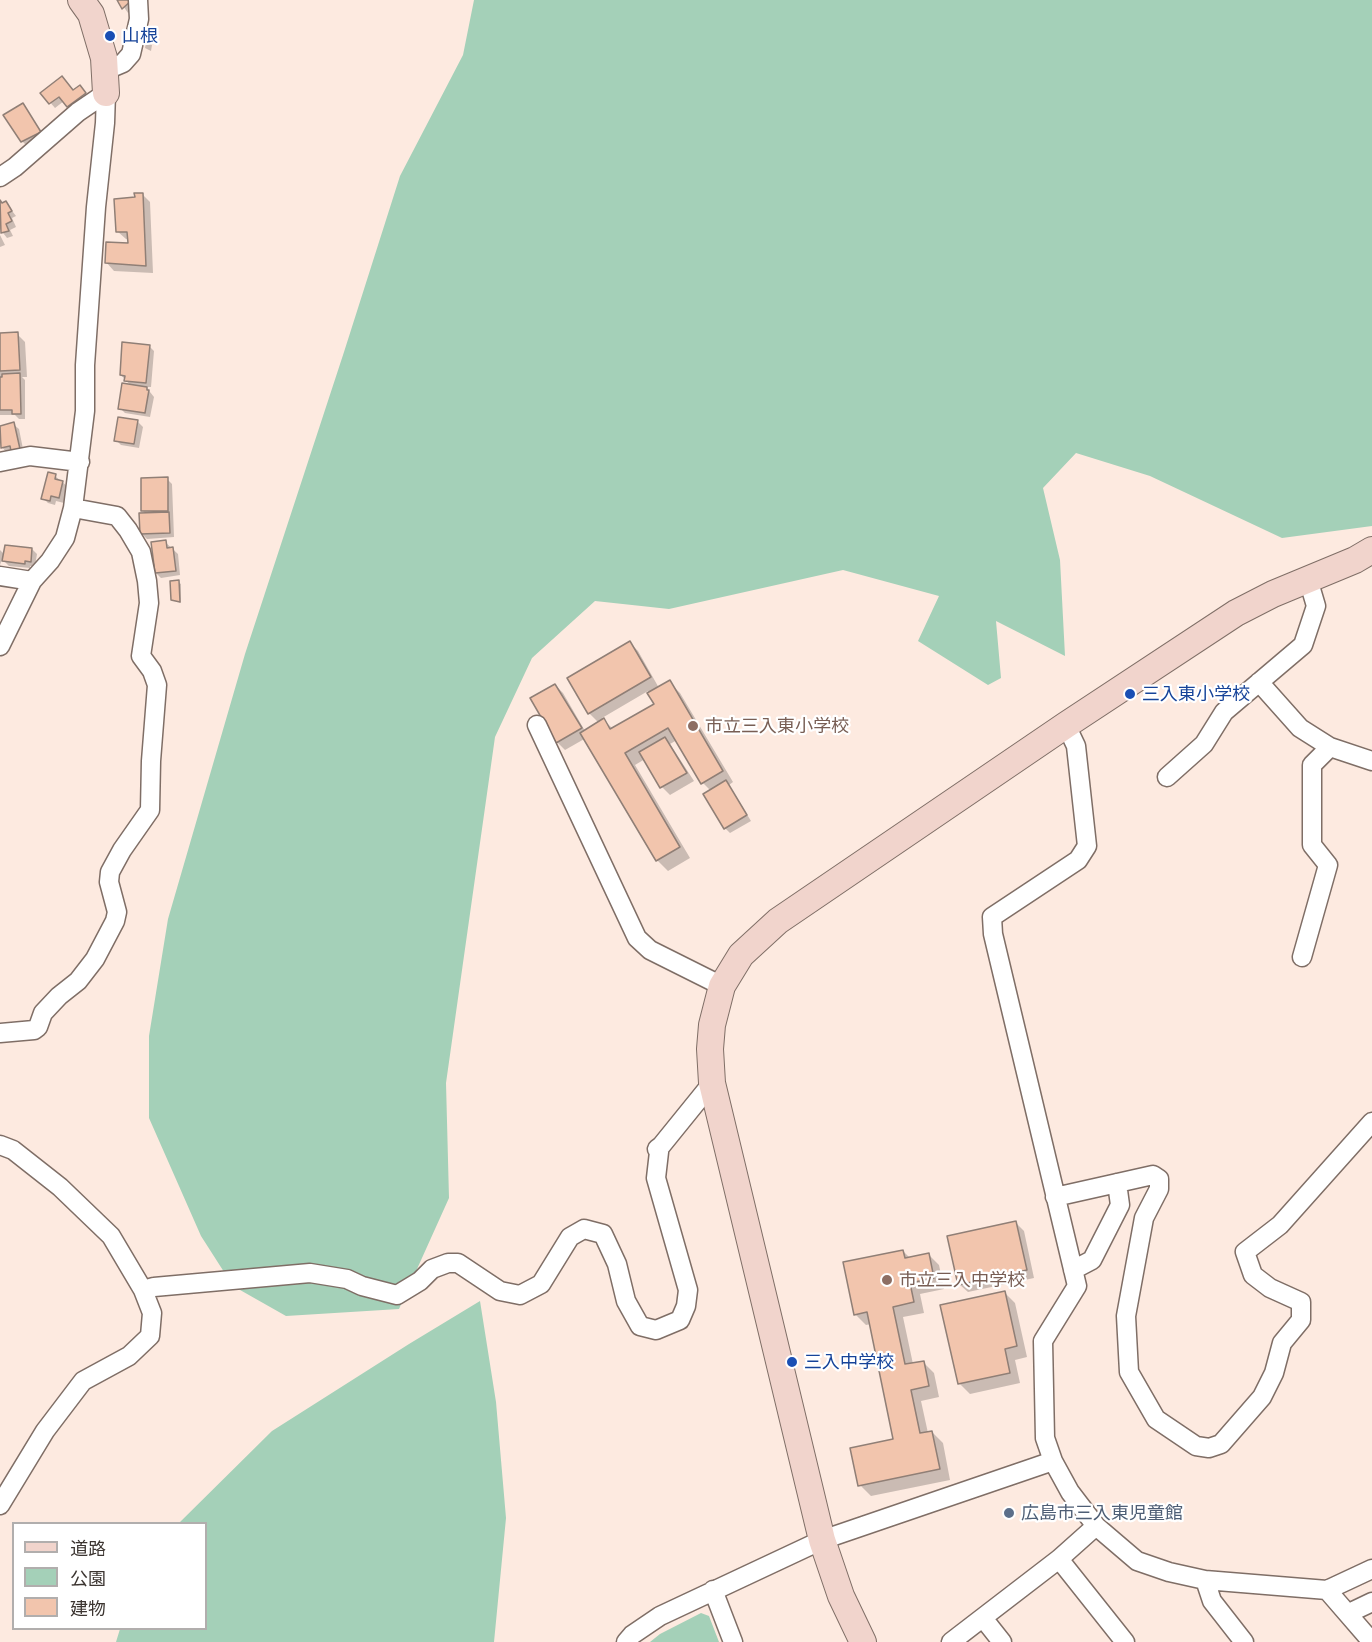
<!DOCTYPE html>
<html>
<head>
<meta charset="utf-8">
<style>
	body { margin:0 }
	#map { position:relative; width:1372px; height:1642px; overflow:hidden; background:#fdeae0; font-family:"Golos Text","Noto Sans JP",sans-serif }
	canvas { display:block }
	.legend { position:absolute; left:12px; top:1522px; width:195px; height:108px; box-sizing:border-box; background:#fff; border:2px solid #b1aead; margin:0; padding:8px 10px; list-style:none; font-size:18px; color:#3c3531 }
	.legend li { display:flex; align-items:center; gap:12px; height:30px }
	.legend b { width:30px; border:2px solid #b1aead }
</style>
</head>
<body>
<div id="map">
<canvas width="1372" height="1642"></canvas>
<ul class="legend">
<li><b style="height:8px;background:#f1d4cc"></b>道路</li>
<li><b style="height:16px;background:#a4d0b8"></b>公園</li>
<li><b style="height:16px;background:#f2c5ad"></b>建物</li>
</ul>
</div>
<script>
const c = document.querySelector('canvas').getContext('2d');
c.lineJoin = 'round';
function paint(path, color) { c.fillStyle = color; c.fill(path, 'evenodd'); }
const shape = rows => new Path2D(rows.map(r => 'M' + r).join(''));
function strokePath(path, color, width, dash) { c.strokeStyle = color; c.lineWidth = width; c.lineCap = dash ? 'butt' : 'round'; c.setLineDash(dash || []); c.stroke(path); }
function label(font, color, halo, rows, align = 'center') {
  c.font = font + ' "Golos Text","Noto Sans JP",sans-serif'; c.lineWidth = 4.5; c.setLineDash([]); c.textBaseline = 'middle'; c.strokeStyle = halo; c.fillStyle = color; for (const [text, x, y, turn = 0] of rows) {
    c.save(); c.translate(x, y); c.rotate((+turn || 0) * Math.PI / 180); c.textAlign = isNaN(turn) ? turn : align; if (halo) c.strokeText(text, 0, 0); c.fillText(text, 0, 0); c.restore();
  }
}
const green = shape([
	[474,0,1372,0,1372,526,1282,538,1150,476,1076,453,1043,488,1060,560,1065,656,996,621,1001,678,988,685,918,641,939,596,843,570,669,609,595,601,532,658,495,737,446,1083,449,1198,399,1309,286,1316,233,1286,201,1236,149,1118,149,1036,168,919,245,654,344,352,400,176,463,55],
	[480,1301,496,1402,506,1518,494,1642,116,1642,120,1629,206,1628,206,1524,179,1523,272,1431,409,1344],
	[701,1613,709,1616,719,1642,650,1642,660,1634]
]);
const shadow = shape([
	[119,0,139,2,128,13],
	[146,42,152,45,151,51,145,48],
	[74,92,84,92,89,99,73,111,64,101,55,108,42,93],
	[22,105,45,137,27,146,22,141],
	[142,194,150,202,153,273,114,271,106,262,129,244,129,240,126,239,117,231,136,198],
	[0,201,3,204,6,203,16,216,12,218,16,227,10,230,13,236,7,238,0,229],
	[0,235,5,245,0,247],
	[17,334,25,342,27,377,22,377,25,380,25,419,19,419,15,415,0,415,0,335],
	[149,346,154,351,151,387,146,387,154,397,150,417,125,413,120,408,131,386,121,375],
	[138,422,143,427,139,448,121,445,116,440],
	[13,424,19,429,24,454,7,453,2,447,0,427],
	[55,476,68,487,64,503,56,501,55,505,48,503,43,498],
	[167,479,172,484,174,537,147,539,141,533,146,514,143,511],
	[165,542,178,554,180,575,161,578,156,573],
	[32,549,37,554,35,566,30,566,30,568,9,566,2,559,0,565,0,550,5,555],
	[178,582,181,584,181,603,172,599],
	[630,643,638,651,659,688,669,682,680,693,733,782,729,785,751,821,730,833,725,828,711,791,703,783,677,740,670,744,694,781,670,795,662,787,645,759,635,765,690,858,668,871,657,860,586,738,565,750,557,742,532,699,555,685,563,693,585,731,599,723,589,713],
	[648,691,656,704,613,729,602,718],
	[1016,1223,1024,1231,1034,1278,968,1292,959,1284],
	[903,1251,910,1258,928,1254,939,1265,944,1289,920,1294,924,1313,903,1317,913,1364,923,1362,934,1373,939,1397,921,1401,928,1433,932,1432,943,1443,950,1480,871,1496,860,1485,895,1440,871,1324,866,1325,855,1314],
	[1004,1292,1015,1303,1027,1357,1015,1360,1020,1383,970,1394,959,1383]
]);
const building = shape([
	[117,0,132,0,122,9,117,0],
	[62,76,73,90,80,85,86,93,67,107,59,97,49,104,40,93,62,76],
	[23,103,41,132,21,142,3,115,23,103],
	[134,193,143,193,146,266,105,263,106,242,128,243,127,232,116,232,114,199,135,197,134,193],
	[0,200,2,203,6,201,12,211,8,213,12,221,6,224,9,231,1,233,0,200],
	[18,332,20,370,0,371,0,333,18,332],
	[122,342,150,345,146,383,124,381,125,376,120,375,122,342],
	[20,373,21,414,12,414,12,410,0,410,0,377,2,377,2,374,20,373],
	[122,383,147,387,147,390,149,390,145,413,118,409,122,383],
	[118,417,138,420,134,444,114,441,118,417],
	[14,422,20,449,11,451,10,446,1,448,0,426,14,422],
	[48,472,56,474,55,479,63,481,59,498,51,496,50,501,41,499,48,472],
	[168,477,168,511,141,511,141,478,168,477],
	[169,512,170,533,140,534,139,513,169,512],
	[166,540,167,548,173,547,176,571,155,573,151,542,166,540],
	[5,545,32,548,31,562,25,561,25,564,2,561,5,545],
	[179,580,180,602,171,600,170,581,179,580],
	[630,641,651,677,588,714,567,678,630,641],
	[670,680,723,771,701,784,668,728,625,753,680,847,656,861,580,733,604,718,610,729,654,704,647,693,670,680],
	[555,684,582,728,556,743,530,698,555,684],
	[665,737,687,773,660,788,639,752,665,737],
	[726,780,747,815,724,829,703,794,726,780],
	[1016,1221,1027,1270,958,1285,947,1236,1016,1221],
	[903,1250,905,1258,929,1253,934,1278,910,1283,914,1302,893,1307,905,1364,924,1361,929,1386,911,1390,920,1433,932,1431,940,1469,858,1486,850,1448,893,1439,867,1312,854,1315,843,1262,903,1250],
	[1005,1291,1017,1346,1005,1349,1010,1373,958,1384,940,1305,1005,1291]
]);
const street = shape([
	[104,71,123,63,131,54,139,19,138,0],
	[0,177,15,167,78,112,106,93],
	[0,462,30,456,80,462],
	[0,576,32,581],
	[0,646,32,581,50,561,65,538,73,508,85,411,85,365,96,207,105,123,106,93],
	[1259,682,1300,728,1330,747,1372,761],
	[537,725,637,938,650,950,722,986],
	[1066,725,1076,746,1087,846,1078,860,992,917,993,934,1077,1286,1043,1341,1045,1438,1053,1461,1070,1492,1096,1526,1137,1561,1169,1572,1205,1580,1327,1590,1372,1569],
	[1167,777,1204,744,1224,712,1303,645,1316,606,1308,579],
	[1302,957,1328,865,1312,845,1312,765,1330,747],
	[0,1033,34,1030,38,1027,43,1013,59,996,78,981,95,959,115,921,117,912,109,882,110,872,122,850,150,810,151,761,157,685,152,671,141,656,149,603,147,581,141,552,128,530,117,516,73,508],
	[0,1145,13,1150,60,1187,111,1236,143,1290,152,1313,150,1336,129,1356,83,1381,45,1431,0,1505],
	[1055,1197,1153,1175,1159,1179,1159,1189,1144,1218,1126,1316,1129,1372,1156,1419,1196,1446,1209,1448,1221,1444,1262,1397,1274,1373,1282,1343,1301,1320,1301,1302,1270,1288,1253,1275,1245,1252,1280,1225,1372,1122],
	[1073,1270,1092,1260,1120,1205,1117,1183],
	[143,1290,154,1287,310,1273,347,1279,362,1286,397,1295,420,1281,432,1269,448,1263,458,1263,500,1291,520,1295,541,1284,570,1237,584,1229,603,1234,617,1264,626,1301,640,1326,656,1330,680,1320,686,1306,688,1290,656,1178,659,1152,657,1149,661,1146,712,1083],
	[1059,1559,1125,1642],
	[1205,1580,1212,1601,1244,1642],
	[713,1590,733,1642],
	[1327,1590,1372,1642],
	[1349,1613,1372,1602],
	[983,1618,1002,1642],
	[626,1642,632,1635,660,1616,822,1540,1053,1461],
	[951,1642,1059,1559,1096,1526]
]);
const secondary = shape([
	[81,0,91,14,104,58,106,93],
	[863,1642,841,1596,822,1540,712,1083,710,1049,712,1025,722,986,741,955,778,921,1066,725,1236,613,1273,594,1355,560,1372,550]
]);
const markers = [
	[110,36,6,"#1a4fb4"],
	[1130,694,6,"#1a4fb4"],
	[693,726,6,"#8d6e63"],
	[887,1280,6,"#8d6e63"],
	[792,1362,6,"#1a4fb4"],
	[1009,1513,6,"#5c6f8a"]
];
const transitNames = [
	["山根",122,36],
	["三入東小学校",1142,694],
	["三入中学校",804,1362]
];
const educationNames = [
	["市立三入東小学校",705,726],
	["市立三入中学校",899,1280]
];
const serviceNames = [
	["広島市三入東児童館",1021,1513]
];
paint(green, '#a4d0b8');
paint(shadow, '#0003');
paint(building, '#f2c5ad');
strokePath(building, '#907f76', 1.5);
strokePath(street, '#7f6e66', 21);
strokePath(secondary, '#7f6e66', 28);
strokePath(street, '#fff', 18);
strokePath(secondary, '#f1d4cc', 26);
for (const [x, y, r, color] of markers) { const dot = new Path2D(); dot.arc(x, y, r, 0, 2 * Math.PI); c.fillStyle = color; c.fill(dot); strokePath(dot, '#fff', 2); }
label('18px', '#164399', '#fff', transitNames, 'left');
label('18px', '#785e54', '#fff', educationNames, 'left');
label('18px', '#4e5e75', '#fff', serviceNames, 'left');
</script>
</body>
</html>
